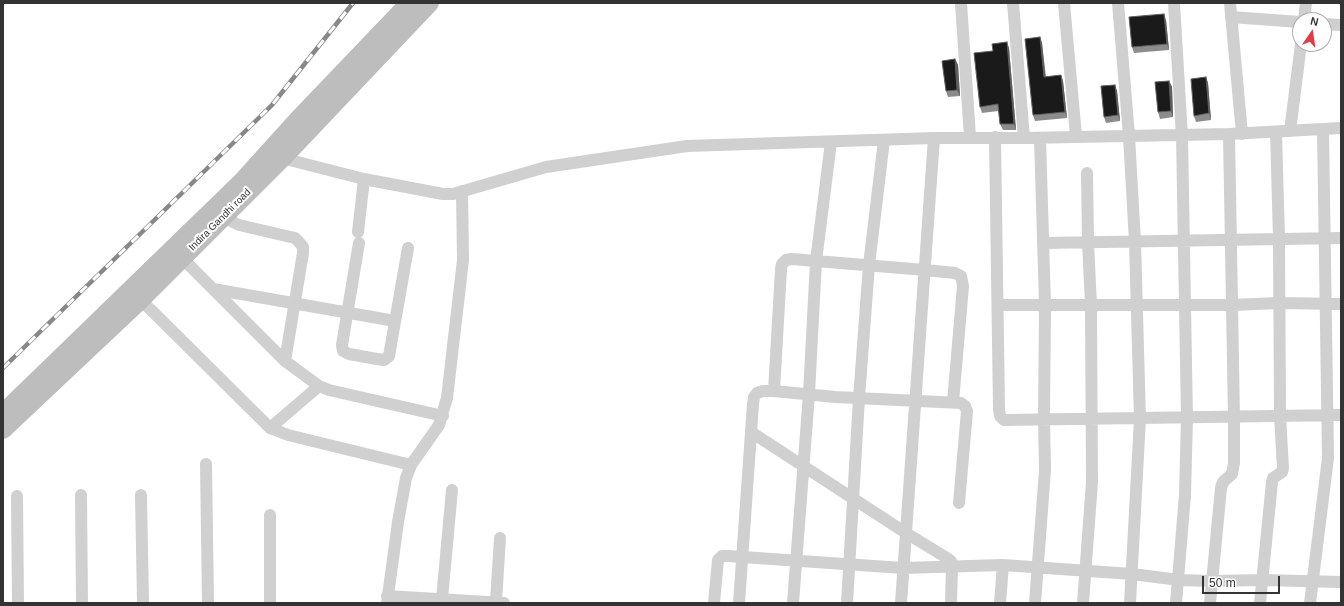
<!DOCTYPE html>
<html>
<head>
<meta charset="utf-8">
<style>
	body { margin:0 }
	#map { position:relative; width:1344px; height:606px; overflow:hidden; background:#fff; font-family:Arial,sans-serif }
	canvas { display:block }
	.frame { position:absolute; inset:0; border:4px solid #333; pointer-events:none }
	.north { position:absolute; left:1292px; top:12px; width:40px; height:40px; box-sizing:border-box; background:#fff; border:1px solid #adadad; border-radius:50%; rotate:13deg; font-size:11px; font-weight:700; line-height:16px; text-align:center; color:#333 }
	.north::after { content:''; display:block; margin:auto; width:14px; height:18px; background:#e63946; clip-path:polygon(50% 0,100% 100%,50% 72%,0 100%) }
	.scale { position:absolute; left:1202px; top:576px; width:78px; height:18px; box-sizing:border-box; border:2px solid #333; border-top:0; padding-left:5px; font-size:12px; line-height:14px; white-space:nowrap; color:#333; -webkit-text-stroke:3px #fff; paint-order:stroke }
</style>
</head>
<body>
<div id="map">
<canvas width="1344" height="606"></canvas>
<div class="frame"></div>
<div class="north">N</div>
<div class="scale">50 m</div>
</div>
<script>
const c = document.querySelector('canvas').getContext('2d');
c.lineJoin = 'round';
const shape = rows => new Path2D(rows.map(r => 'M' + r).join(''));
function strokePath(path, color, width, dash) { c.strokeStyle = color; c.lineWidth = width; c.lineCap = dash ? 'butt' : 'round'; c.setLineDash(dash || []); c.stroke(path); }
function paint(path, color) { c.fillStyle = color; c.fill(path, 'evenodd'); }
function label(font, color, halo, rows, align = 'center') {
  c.font = font + ' Arial,sans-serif'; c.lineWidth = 4; c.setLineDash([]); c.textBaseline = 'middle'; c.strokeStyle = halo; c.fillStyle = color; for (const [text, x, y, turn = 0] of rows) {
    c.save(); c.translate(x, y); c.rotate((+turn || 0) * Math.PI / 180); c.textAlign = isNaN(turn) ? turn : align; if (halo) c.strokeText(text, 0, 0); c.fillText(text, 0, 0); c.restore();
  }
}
const minor = shape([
	[961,3,970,137],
	[1013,3,1024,138],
	[1064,3,1076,136],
	[1118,3,1129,136,1135,242,1140,419,1130,603],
	[1174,3,1182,136,1187,418,1185,495,1176,603],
	[1230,3,1242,134],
	[1231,17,1300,22],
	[1304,20,1306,3],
	[1324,24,1341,25],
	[1290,131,1301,44],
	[995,137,999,409,1000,416,1004,420,1341,415],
	[278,157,364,179,443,194,453,194,546,167,687,146,934,138,1024,138,1229,134,1341,128],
	[223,217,239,225,295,238,299,242,303,247,303,253,285,361],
	[358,232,364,179],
	[359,243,342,345,343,351,349,354,377,359,384,360,389,356,408,248],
	[1043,243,1341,238],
	[182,258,285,361,319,386,329,390,443,416],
	[213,289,395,321],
	[141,300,270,428,288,435,411,465],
	[998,305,1232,305,1279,303,1341,304],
	[774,391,781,269,782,264,786,260,792,259,925,270,955,273,961,276,963,286,953,402],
	[270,428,319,386],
	[751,432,906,533,947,558,951,561,952,567,951,603],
	[206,464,208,603],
	[81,495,82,603],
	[141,495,143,603],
	[17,496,18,603],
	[270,515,270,603],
	[387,596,504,603],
	[442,599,452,490],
	[496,602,500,538],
	[387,603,398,522,406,478,411,465,439,425,447,398,463,260,462,191],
	[714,603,718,560,722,556,728,556,903,568,1003,565,1132,574,1179,580,1212,581,1262,580,1341,582],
	[739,603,753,404,754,397,757,393,763,391,774,391,835,397,961,403,965,406,967,411,959,503],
	[793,603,809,394,816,261,831,142],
	[847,603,859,398,869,265,884,140],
	[901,603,934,138],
	[1000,603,1003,565],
	[1035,603,1045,470,1044,419,1045,305,1040,138],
	[1083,603,1092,482,1091,305,1088,242,1087,173],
	[1210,603,1221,488,1223,482,1232,474,1234,463,1234,418,1229,134],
	[1260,603,1272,482,1273,478,1282,472,1283,468,1280,416,1279,239,1276,132],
	[1310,603,1328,458,1323,129]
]);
const secondary = shape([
	[3,413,241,182,298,119,409,3],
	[3,430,141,300,283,158,430,3]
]);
const rail = shape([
	[3,368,272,105,353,3]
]);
const wall = shape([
	[1166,20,1169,50,1134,53,1132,47],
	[1040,37,1042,43,1046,77,1061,75,1063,81,1067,118,1035,121,1033,115],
	[1009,48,1016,130,1003,130,1000,124,998,111,982,113,980,107],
	[955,59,958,65,960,96,948,97,946,91],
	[1206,77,1208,83,1211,120,1196,122,1194,116],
	[1169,81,1172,87,1173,117,1160,119,1158,112],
	[1115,85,1117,91,1120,121,1106,123,1104,117]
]);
const shadedWall = shape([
	[1164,14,1166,20,1169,50,1167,44],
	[1040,37,1042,43,1046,83,1044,77],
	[1007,42,1009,48,1016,130,1014,124],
	[955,59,958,65,960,96,957,90],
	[1061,75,1063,81,1067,118,1065,112],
	[1206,77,1208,83,1211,120,1209,113],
	[1169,81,1172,87,1173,117,1171,111],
	[1115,85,1117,91,1120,121,1118,115]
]);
const building = shape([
	[1164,14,1167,44,1132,47,1129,17,1164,14],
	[1040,37,1044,77,1061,75,1065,112,1033,115,1025,39,1040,37],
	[1007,42,1014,124,1000,124,998,104,980,107,974,53,993,51,992,44,1007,42],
	[955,59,957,90,946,91,942,61,955,59],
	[1206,77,1209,113,1194,116,1191,79,1206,77],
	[1169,81,1171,111,1158,112,1155,82,1169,81],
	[1115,85,1118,115,1104,117,1101,86,1115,85]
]);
const streetNames = [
	["Indira Gandhi road",220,220,-45]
];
strokePath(minor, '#d0d0d0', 12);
strokePath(secondary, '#bdbdbd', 18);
strokePath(rail, '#888', 4.5);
strokePath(rail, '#fff', 3, [9]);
paint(wall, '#8c8c8c');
paint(shadedWall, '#5f5f5f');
paint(building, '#1a1a1a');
strokePath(building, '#5f5f5f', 1);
label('10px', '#333', '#fff', streetNames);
</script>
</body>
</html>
